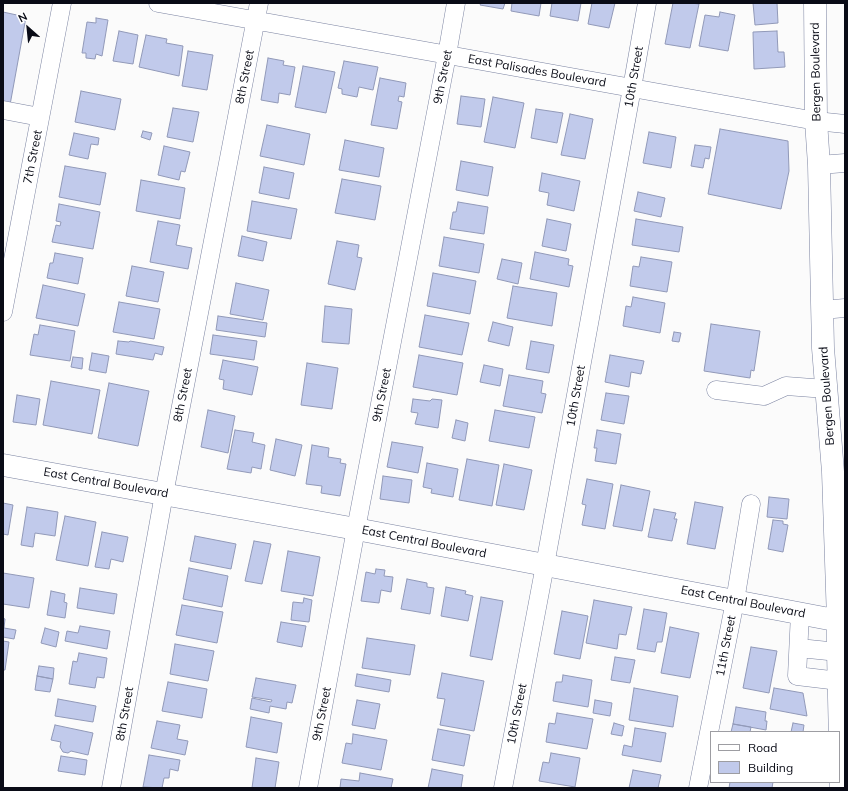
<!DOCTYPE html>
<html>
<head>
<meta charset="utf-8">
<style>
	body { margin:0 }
	#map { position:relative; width:848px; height:791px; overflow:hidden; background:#fbfbfb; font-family:Mulish,sans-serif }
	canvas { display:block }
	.frame { position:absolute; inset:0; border:4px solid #090b16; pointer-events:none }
	.legend { position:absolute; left:710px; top:731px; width:130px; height:52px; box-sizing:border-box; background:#fff; border:1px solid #9d9da2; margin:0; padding:5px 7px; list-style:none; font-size:12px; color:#090b16 }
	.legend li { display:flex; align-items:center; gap:8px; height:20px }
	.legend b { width:20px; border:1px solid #9d9da2 }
	.north { position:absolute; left:8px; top:8px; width:40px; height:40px; -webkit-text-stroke:3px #fff; paint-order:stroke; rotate:333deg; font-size:11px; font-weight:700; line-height:16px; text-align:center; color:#090b16 }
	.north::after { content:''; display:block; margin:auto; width:14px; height:18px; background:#090b16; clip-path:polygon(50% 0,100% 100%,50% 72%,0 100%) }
</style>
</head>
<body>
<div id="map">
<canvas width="848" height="791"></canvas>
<div class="frame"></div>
<ul class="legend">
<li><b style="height:5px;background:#fff"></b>Road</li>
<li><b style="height:11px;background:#c1caeb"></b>Building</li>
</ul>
<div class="north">N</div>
</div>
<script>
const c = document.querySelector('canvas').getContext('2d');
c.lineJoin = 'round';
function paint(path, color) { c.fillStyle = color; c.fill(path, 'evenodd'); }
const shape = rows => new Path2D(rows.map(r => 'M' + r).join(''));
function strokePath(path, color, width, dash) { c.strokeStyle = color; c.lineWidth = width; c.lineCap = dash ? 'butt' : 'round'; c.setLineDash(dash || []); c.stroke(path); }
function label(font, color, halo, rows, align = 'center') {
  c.font = font + ' Mulish,sans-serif'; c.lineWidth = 3.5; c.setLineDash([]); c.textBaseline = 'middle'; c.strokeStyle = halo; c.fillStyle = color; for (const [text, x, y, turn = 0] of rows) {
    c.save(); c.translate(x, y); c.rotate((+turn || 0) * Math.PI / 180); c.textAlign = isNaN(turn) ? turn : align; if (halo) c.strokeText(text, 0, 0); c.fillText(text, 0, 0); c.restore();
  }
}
const building = shape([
	[481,3,505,3,503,9,480,5,481,3],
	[512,3,541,3,539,16,511,11,512,3],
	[552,3,581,3,578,21,550,16,552,3],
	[592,3,615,3,609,28,588,24,592,3],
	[673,3,691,3,699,4,690,48,665,44,673,3],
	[753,3,777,3,778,23,755,25,753,3],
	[3,12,26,17,10,105,3,104,3,12],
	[720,12,735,15,728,51,699,46,705,15,719,17,720,12],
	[96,18,108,20,102,56,96,54,95,59,86,58,86,53,82,53,87,22,96,23,96,18],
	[119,31,138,35,133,64,113,61,119,31],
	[777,31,778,52,784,52,785,67,754,69,753,32,777,31],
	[146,35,167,39,166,43,183,46,179,76,139,67,146,35],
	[188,51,213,55,207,90,182,86,188,51],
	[268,58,284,61,283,65,295,67,290,95,279,93,278,103,261,100,268,58],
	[344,61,378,67,373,90,359,87,357,97,342,94,342,89,338,88,344,61],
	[303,66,335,72,326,113,295,107,303,66],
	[380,78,406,83,404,97,399,96,398,101,402,102,397,129,371,125,380,78],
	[81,91,121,99,115,130,75,122,81,91],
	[461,96,485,99,481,127,457,124,461,96],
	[493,97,524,103,515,148,484,142,493,97],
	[173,108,199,112,193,142,167,137,173,108],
	[536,109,563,113,557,143,531,138,536,109],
	[570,114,593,119,585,159,561,155,570,114],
	[267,125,310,134,304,165,260,156,267,125],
	[720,129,788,141,789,171,781,209,708,194,720,129],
	[143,131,152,133,150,140,141,137,143,131],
	[649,132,676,137,671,168,643,163,649,132],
	[74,133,99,138,98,145,91,144,88,159,69,155,74,133],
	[345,140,384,148,379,177,339,170,345,140],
	[695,145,711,147,709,159,705,158,703,168,691,166,695,145],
	[164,146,190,152,185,172,181,171,179,180,158,175,164,146],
	[461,161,493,167,488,196,456,190,461,161],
	[65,166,106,173,100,205,59,197,65,166],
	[264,167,294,173,289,199,259,193,264,167],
	[542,173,580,181,574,211,547,205,549,193,539,191,542,173],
	[342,179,381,186,375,220,335,213,342,179],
	[141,180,185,188,180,219,136,211,141,180],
	[638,192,665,198,661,217,634,211,638,192],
	[252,201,297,209,291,239,247,231,252,201],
	[458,202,488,207,484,234,450,229,453,212,456,212,458,202],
	[59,204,100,212,93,249,52,242,56,225,60,226,61,222,56,221,59,204],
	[547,219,571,224,566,251,542,246,547,219],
	[636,219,683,227,679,252,632,245,636,219],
	[158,221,180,225,176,245,192,248,188,269,150,262,158,221],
	[242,236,267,242,263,261,238,256,242,236],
	[444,237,484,244,479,273,439,266,444,237],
	[337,241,359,245,357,257,362,258,355,290,328,284,337,241],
	[535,252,569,259,568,265,573,266,569,287,530,279,535,252],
	[55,253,83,258,78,284,47,278,50,263,53,263,55,253],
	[641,257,672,262,667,292,630,286,633,266,639,267,641,257],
	[502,259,522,263,518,284,497,279,502,259],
	[132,266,164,272,158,302,126,296,132,266],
	[433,273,476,281,470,314,427,306,433,273],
	[236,283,269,290,263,320,230,314,236,283],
	[43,285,85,294,78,326,36,318,43,285],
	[513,286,557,293,552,326,507,318,513,286],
	[633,297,665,303,660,333,623,326,626,306,631,307,633,297],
	[119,302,160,309,154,339,113,332,119,302],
	[325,306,352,309,349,344,322,342,325,306],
	[425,315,469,323,462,355,419,347,425,315],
	[218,316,267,323,265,337,216,330,218,316],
	[493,322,513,327,509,346,488,341,493,322],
	[711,324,760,331,754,371,751,370,750,378,704,371,711,324],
	[40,325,75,331,70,361,30,355,34,334,38,335,40,325],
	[674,332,681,333,679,342,672,341,674,332],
	[213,335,257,341,254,360,210,354,213,335],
	[118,341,129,342,130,341,164,347,162,355,155,353,153,360,116,354,118,341],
	[531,341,554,345,549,373,526,369,531,341],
	[92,353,109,356,106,373,89,370,92,353],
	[419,355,463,363,457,395,413,387,419,355],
	[610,355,644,361,641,374,631,372,629,387,605,382,610,355],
	[73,357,83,358,82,369,71,367,73,357],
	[223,360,258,367,252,395,223,389,224,380,219,379,223,360],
	[307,363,338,368,332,409,301,405,307,363],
	[484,365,503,369,500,386,480,382,484,365],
	[509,375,543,381,541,393,546,394,542,413,503,406,509,375],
	[51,381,100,390,92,434,43,425,51,381],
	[109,383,149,391,138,446,98,438,109,383],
	[606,393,629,396,624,424,601,420,606,393],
	[17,395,40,399,36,425,13,422,17,395],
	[413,399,430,401,432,399,442,400,438,428,415,424,418,413,411,412,413,399],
	[208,410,235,416,228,453,201,447,208,410],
	[495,410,535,417,529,448,489,441,495,410],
	[456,420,468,423,465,441,452,438,456,420],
	[235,430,254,433,252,442,265,445,261,469,252,467,251,473,227,469,235,430],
	[597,430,621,434,616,464,595,461,597,448,594,448,597,430],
	[276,439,302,445,295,476,270,470,276,439],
	[392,442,423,447,418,473,387,467,392,442],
	[312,445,329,448,328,457,341,459,340,463,346,464,340,496,321,493,322,486,306,484,312,445],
	[467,459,499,465,492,506,459,500,467,459],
	[427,463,458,469,453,497,431,493,432,489,423,487,427,463],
	[504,464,532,470,524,510,496,505,504,464],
	[383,476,412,480,409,503,380,499,383,476],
	[587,479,613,484,605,529,582,525,586,505,582,504,587,479],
	[621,485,650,491,642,531,613,526,621,485],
	[769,497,789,499,787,519,767,517,769,497],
	[695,502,723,507,715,549,687,544,695,502],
	[3,503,13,505,8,535,3,534,3,503],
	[27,507,58,512,55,536,35,533,33,547,21,545,27,507],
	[654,509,676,513,674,519,677,519,672,541,648,537,654,509],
	[65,516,96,522,88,566,56,560,65,516],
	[773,520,783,521,783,524,788,525,783,552,768,549,773,520],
	[102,532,128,537,123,562,111,559,109,569,95,567,102,532],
	[195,536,236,544,231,569,190,561,195,536],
	[254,541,271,544,262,584,245,581,254,541],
	[288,551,320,557,313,596,281,591,288,551],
	[189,568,228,576,222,607,183,599,189,568],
	[376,569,385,570,384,576,393,577,391,592,381,590,379,603,361,601,366,572,375,574,376,569],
	[3,573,34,578,29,608,3,604,3,573],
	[407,579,427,583,427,587,434,588,430,614,401,609,407,579],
	[446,587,466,591,465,594,473,596,468,621,441,616,446,587],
	[80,588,117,594,114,614,77,608,80,588],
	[51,591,65,594,64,602,67,603,65,618,47,615,51,591],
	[481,597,503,601,492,660,470,656,481,597],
	[304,598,312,600,309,622,291,620,293,602,303,603,304,598],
	[594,600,632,607,626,635,619,634,617,649,586,643,594,600],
	[182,605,223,612,217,643,176,635,182,605],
	[644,609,667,613,662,642,657,642,655,652,637,649,644,609],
	[562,611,588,616,580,659,554,654,562,611],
	[3,618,5,619,4,628,16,630,14,639,3,637,3,618],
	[281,622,306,626,302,647,277,642,281,622],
	[80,626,110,631,107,649,65,641,67,631,78,633,80,626],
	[670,627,699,633,690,678,661,673,670,627],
	[45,628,59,632,56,647,41,643,45,628],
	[367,638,415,645,410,675,362,668,367,638],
	[3,641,9,642,5,670,3,670,3,641],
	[175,644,214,651,208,681,170,674,175,644],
	[751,647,777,651,769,693,743,688,751,647],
	[79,653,107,658,104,678,97,677,95,688,69,684,73,661,77,662,79,653],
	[615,657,635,660,630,683,611,680,615,657],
	[39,666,54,668,53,679,37,676,39,666],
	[442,673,484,681,474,731,440,725,445,699,437,698,442,673],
	[357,674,391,680,389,692,355,686,357,674],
	[563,675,592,680,588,707,553,701,556,682,562,682,563,675],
	[37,676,53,679,50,692,35,690,37,676],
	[256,678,296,685,292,703,287,702,286,709,270,706,269,713,250,709,252,698,271,702,272,700,252,697,256,678],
	[168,682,207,689,202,718,162,711,168,682],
	[634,688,678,696,673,727,629,720,634,688],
	[774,688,803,693,807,716,770,709,774,688],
	[58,699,96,706,93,722,55,716,58,699],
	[357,700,380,704,375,729,352,725,357,700],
	[595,700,612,703,610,716,593,713,595,700],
	[736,707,766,712,765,721,767,721,766,730,733,724,736,707],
	[557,713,593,719,587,749,546,742,549,723,555,724,557,713],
	[251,717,282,723,277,753,246,747,251,717],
	[157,721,180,725,177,739,188,741,185,755,151,748,157,721],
	[614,723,624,726,622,736,611,734,614,723],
	[793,723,804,725,803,732,791,732,793,723],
	[733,724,751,727,750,732,731,732,733,724],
	[55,725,93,733,88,755,71,751,68,753,63,752,60,747,61,742,51,740,55,725],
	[635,728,666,733,661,762,622,755,624,745,632,747,635,728],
	[438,729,470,735,464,766,432,760,438,729],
	[353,734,387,740,381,770,342,763,346,743,352,744,353,734],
	[551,753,580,758,575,787,539,781,543,762,549,763,551,753],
	[149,755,180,760,178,771,170,769,169,778,164,778,162,788,143,787,149,755],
	[61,756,87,760,85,775,58,771,61,756],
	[256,758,279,762,275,788,252,788,256,758],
	[432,769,463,775,461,788,428,788,432,769],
	[633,770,661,775,658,788,629,788,633,770],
	[360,773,393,779,391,788,340,788,341,779,359,781,360,773],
	[730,782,773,782,772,788,729,788,730,782]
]);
const minor = shape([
	[158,3,816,121,845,124],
	[3,110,40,117],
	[819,165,845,163],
	[822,310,845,308],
	[3,312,62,3],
	[716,390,764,396,786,386,826,389],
	[800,613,797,676,839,681],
	[799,648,838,652],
	[111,788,164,494,259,3],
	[308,788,356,529,447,55,456,3],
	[503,788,545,565,632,88,647,3],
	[698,788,735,601,751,504]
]);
const major = shape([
	[815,3,816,121,819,165,823,348,833,472,838,620,838,652,841,788],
	[3,465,356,529,545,565,845,622]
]);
const streetNames = [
	["East Palisades Boulevard",537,71,10],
	["Bergen Boulevard",816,72,-91],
	["8th Street",245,77,-79],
	["9th Street",443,77,-79],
	["10th Street",634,77,-80],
	["7th Street",33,157,-79],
	["8th Street",183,395,-79],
	["9th Street",382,395,-79],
	["10th Street",576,396,-80],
	["Bergen Boulevard",827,396,-94],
	["East Central Boulevard",106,483,10],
	["East Central Boulevard",424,542,11],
	["East Central Boulevard",743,602,11],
	["11th Street",726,646,-79],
	["8th Street",125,714,-80],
	["9th Street",322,714,-79],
	["10th Street",517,714,-79]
];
paint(building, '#c1caeb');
strokePath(building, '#9199b8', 1);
strokePath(minor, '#7b83a1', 19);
strokePath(major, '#7b83a1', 23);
strokePath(minor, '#fff', 18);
strokePath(major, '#fff', 22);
label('12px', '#090b16', '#fff', streetNames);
</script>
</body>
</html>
